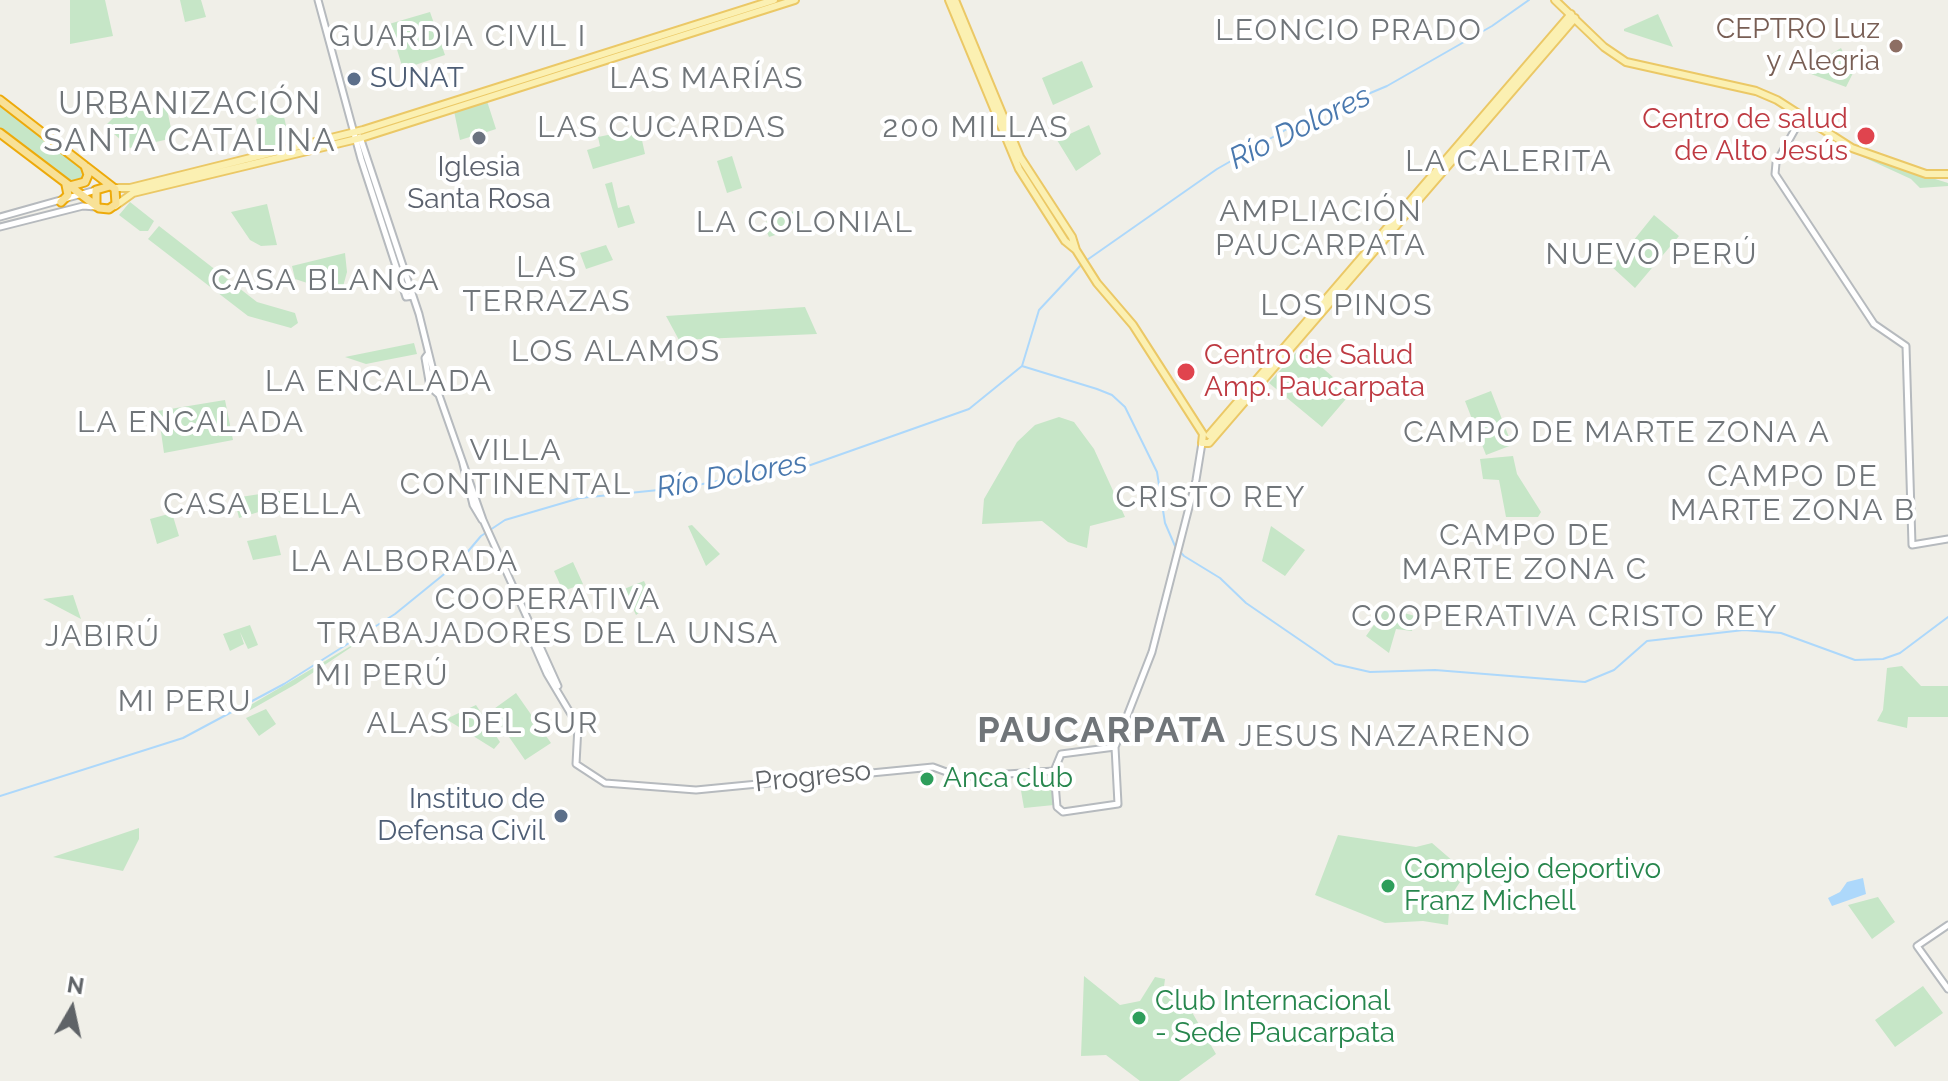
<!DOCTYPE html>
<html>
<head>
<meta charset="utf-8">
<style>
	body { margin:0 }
	#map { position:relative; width:1948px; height:1081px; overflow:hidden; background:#f0efe8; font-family:Raleway,sans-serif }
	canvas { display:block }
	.north { position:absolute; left:32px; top:969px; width:80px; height:80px; -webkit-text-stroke:6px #fff; paint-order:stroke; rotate:9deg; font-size:22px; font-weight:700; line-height:32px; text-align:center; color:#5f6367 }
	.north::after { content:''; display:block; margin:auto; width:28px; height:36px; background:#5f6367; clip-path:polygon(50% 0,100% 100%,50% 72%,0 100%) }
</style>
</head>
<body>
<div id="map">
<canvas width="1948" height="1081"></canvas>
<div class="north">N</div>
</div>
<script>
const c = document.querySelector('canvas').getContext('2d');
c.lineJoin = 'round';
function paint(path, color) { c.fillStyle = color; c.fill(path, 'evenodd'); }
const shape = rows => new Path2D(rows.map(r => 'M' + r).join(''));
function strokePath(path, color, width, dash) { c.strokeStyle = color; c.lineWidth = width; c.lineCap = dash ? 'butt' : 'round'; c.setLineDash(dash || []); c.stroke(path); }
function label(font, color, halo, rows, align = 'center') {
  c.font = font + ' Raleway,sans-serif'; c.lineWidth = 8; c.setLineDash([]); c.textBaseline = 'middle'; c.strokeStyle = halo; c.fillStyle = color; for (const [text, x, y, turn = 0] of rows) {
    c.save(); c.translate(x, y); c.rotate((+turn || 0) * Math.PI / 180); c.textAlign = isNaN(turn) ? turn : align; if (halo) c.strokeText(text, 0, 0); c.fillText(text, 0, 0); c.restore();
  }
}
const green = shape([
	[70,0,105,0,113,36,70,44],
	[180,0,201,0,206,17,185,22],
	[430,12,445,55,403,69,389,24],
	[1658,14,1673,47,1624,31,1624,29],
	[1841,48,1853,73,1846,87,1803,71],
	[1082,61,1093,87,1053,105,1042,78],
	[487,101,496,129,484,133,475,129,473,136,460,140,454,111],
	[166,104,173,138,130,148,105,126,114,117],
	[0,105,82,166,85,176,78,184,69,182,0,128],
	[283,112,290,144,263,151,256,119],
	[1089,125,1101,154,1076,171,1057,140],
	[632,130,640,131,645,154,593,169,587,150,600,146,598,137],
	[732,156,742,188,727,193,717,161],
	[1861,156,1948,183,1948,186,1920,188,1911,179],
	[612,182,618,208,629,205,635,223,618,228,605,184],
	[130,202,154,221,148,231,140,231,119,215],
	[267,204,277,245,261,246,250,240,231,212],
	[794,211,800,227,769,237,763,223],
	[1654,215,1679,236,1635,288,1612,267],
	[159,226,257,302,295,313,298,323,291,328,248,316,148,239],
	[606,245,613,260,586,269,580,253],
	[345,253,347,272,341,294,295,279,292,266],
	[805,307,817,334,679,340,666,316],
	[414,343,417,354,381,361,366,364,345,357],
	[1300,348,1351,393,1322,427,1269,383],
	[1491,391,1512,445,1486,455,1465,401],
	[225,400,233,440,164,453,158,411],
	[1059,417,1074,422,1094,449,1125,517,1090,526,1087,548,1068,542,1042,521,982,524,984,499,1017,442,1035,425],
	[1513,456,1517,474,1541,512,1538,517,1506,517,1499,480,1483,479,1480,459],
	[286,490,288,503,239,518,234,498],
	[172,513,179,536,157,544,150,519],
	[692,525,720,554,706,566,688,526],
	[1271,526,1305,550,1285,576,1262,561],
	[276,535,281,555,253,560,247,541],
	[573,562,583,584,563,591,554,571],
	[644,581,654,602,636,615,624,589],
	[73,595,81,619,43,599],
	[1386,608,1415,616,1412,631,1396,629,1389,653,1366,636],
	[250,625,258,645,248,649,240,632,244,644,230,651,223,634],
	[371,634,296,684,245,713,242,710],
	[1902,666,1921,686,1948,686,1948,717,1908,717,1907,728,1877,721,1883,710,1887,668],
	[516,693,551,743,525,760,491,711],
	[476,705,500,742,494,749,446,719],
	[266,709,276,724,259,736,246,718],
	[1048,774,1052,777,1054,805,1024,808,1019,779],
	[139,828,139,839,123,871,53,857],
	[1338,835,1416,847,1432,843,1454,862,1464,876,1450,897,1448,925,1423,921,1385,923,1315,895],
	[1878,897,1895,922,1872,939,1848,905],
	[1084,976,1120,1005,1140,1001,1155,977,1165,979,1163,994,1180,1004,1185,1000,1216,1054,1179,1081,1140,1081,1106,1055,1081,1056],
	[1923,986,1943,1013,1895,1047,1875,1020]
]);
const water = shape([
	[1863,878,1866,894,1832,906,1828,898,1840,892,1847,882]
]);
const stream = shape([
	[1087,260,1217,169,1294,125,1387,86,1492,26,1529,0],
	[1022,366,1097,389,1112,395,1125,407,1157,472,1165,523,1175,546,1184,556,1220,578,1246,603,1335,664,1370,672,1435,670,1585,682,1614,670,1647,641,1744,630,1781,633,1855,660,1883,659,1900,653,1948,617],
	[0,796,183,738,284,684,395,614,459,562,481,536,505,520,580,498,688,487,761,472,788,473,969,409,1022,366,1039,310,1082,264]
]);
const secondary = shape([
	[318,0,361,159,406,297,413,296],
	[1802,117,1776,163,1775,174,1874,324,1906,346,1912,545,1948,539],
	[360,137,419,314,439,395,483,520,558,686],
	[0,217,96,190],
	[0,227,83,206,96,207],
	[428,354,425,358,430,387,439,395],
	[462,460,473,505,482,520],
	[531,627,529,633,547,674,578,726,576,764,605,783,696,790,933,767,960,777,1054,771],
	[1115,747,1061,754,1054,771,1057,807,1063,812,1118,804,1115,747,1152,652,1196,480,1202,443],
	[1948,925,1917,946,1948,989]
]);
const primary = shape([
	[949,0,1019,169,1065,241,1076,250,1097,283,1133,325,1203,434],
	[955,0,1020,157,1072,237,1076,250],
	[1555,0,1604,47,1626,62,1756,91,1777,100,1852,148,1926,174,1948,174],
	[114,188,130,188,363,130,774,0],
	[115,206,133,193,361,138,795,0],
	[1203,434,1202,443,1209,443,1575,18],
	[1209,435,1571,14]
]);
const highway = shape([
	[0,100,115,189,116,204,109,209,99,208,0,133],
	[70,186,85,182,88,175,85,166],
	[61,202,68,195,66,185],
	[96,205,96,190,110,186]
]);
const markers = [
	[1896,46,8,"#8d6e63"],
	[354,79,8,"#5c6f8a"],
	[1866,136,10,"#e0444e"],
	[479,138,8,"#6b7280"],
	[1186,372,10,"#e0444e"],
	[927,779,8,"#2e9e5b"],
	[561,816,8,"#5c6f8a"],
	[1388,886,8,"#2e9e5b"],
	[1139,1018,8,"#2e9e5b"]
];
const educationNames = [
	["CEPTRO Luz",1880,30],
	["y Alegria",1880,62]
];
const serviceNames = [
	["SUNAT",370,79],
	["Instituo de",545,800,"right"],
	["Defensa Civil",545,832,"right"]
];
const healthNames = [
	["Centro de salud",1848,120],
	["de Alto Jesús",1848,152],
	["Centro de Salud",1204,356,"left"],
	["Amp. Paucarpata",1204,388,"left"]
];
const worshipNames = [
	["Iglesia",479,168],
	["Santa Rosa",479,200]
];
const streetNames = [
	["Progreso",813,777,-6]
];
const leisureNames = [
	["Anca club",943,779],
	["Complejo deportivo",1404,870],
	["Franz Michell",1404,902],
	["Club Internacional",1155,1002],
	["- Sede Paucarpata",1155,1034]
];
const neighbourhoodNames = [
	["LEONCIO PRADO",1349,31],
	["GUARDIA CIVIL I",458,37],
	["LAS MARÍAS",707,79],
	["LAS CUCARDAS",662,128],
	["200 MILLAS",976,128],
	["LA CALERITA",1509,162],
	["AMPLIACIÓN",1321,212],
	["PAUCARPATA",1321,246],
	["LA COLONIAL",805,223],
	["NUEVO PERÚ",1652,255],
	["LAS",547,268],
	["TERRAZAS",547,302],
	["CASA BLANCA",326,281],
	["LOS PINOS",1347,306],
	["LOS ALAMOS",616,352],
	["LA ENCALADA",379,382],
	["LA ENCALADA",191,423],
	["CAMPO DE MARTE ZONA A",1617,433],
	["VILLA",516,451],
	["CONTINENTAL",516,485],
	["CAMPO DE",1793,477],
	["MARTE ZONA B",1793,511],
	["CRISTO REY",1211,498],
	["CASA BELLA",263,505],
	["CAMPO DE",1525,536],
	["MARTE ZONA C",1525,570],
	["LA ALBORADA",405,562],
	["COOPERATIVA",548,600],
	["TRABAJADORES DE LA UNSA",548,634],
	["COOPERATIVA CRISTO REY",1565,617],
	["JABIRÚ",103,637],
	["MI PERÚ",382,676],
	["MI PERU",185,702],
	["ALAS DEL SUR",483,724],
	["JESUS NAZARENO",1385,737]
];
const waterNames = [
	["Río Dolores",1300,128,-26],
	["Río Dolores",732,476,-10]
];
const quarterNames = [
	["URBANIZACIÓN",190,104],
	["SANTA CATALINA",190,141]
];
const districtNames = [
	["PAUCARPATA",1102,731]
];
paint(green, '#c6e6c7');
paint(water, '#add8fb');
strokePath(stream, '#add8fb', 2);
strokePath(secondary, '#b6babe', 9);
strokePath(primary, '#ebc866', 10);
strokePath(highway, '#edaa0b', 11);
strokePath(secondary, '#fff', 5);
strokePath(primary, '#fbf0b2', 6);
strokePath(highway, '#f8e197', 7);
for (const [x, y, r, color] of markers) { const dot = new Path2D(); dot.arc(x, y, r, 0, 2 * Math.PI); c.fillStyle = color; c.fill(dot); strokePath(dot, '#fff', 3); }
label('28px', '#785e54', '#fff', educationNames, 'right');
label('28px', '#4e5e75', '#fff', serviceNames, 'left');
label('28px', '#be3a42', '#fff', healthNames, 'right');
label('28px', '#5b616d', '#fff', worshipNames);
label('28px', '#5f6367', '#fff', streetNames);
label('28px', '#27864d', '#fff', leisureNames, 'left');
c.letterSpacing = '2px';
label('30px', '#707579', '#fff', neighbourhoodNames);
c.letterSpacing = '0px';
label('italic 30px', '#4978ae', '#fff', waterNames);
c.letterSpacing = '2px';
label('32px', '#707579', '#fff', quarterNames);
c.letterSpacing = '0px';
c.letterSpacing = '2px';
label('bold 36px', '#707579', '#fff', districtNames);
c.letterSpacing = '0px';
</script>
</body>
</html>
